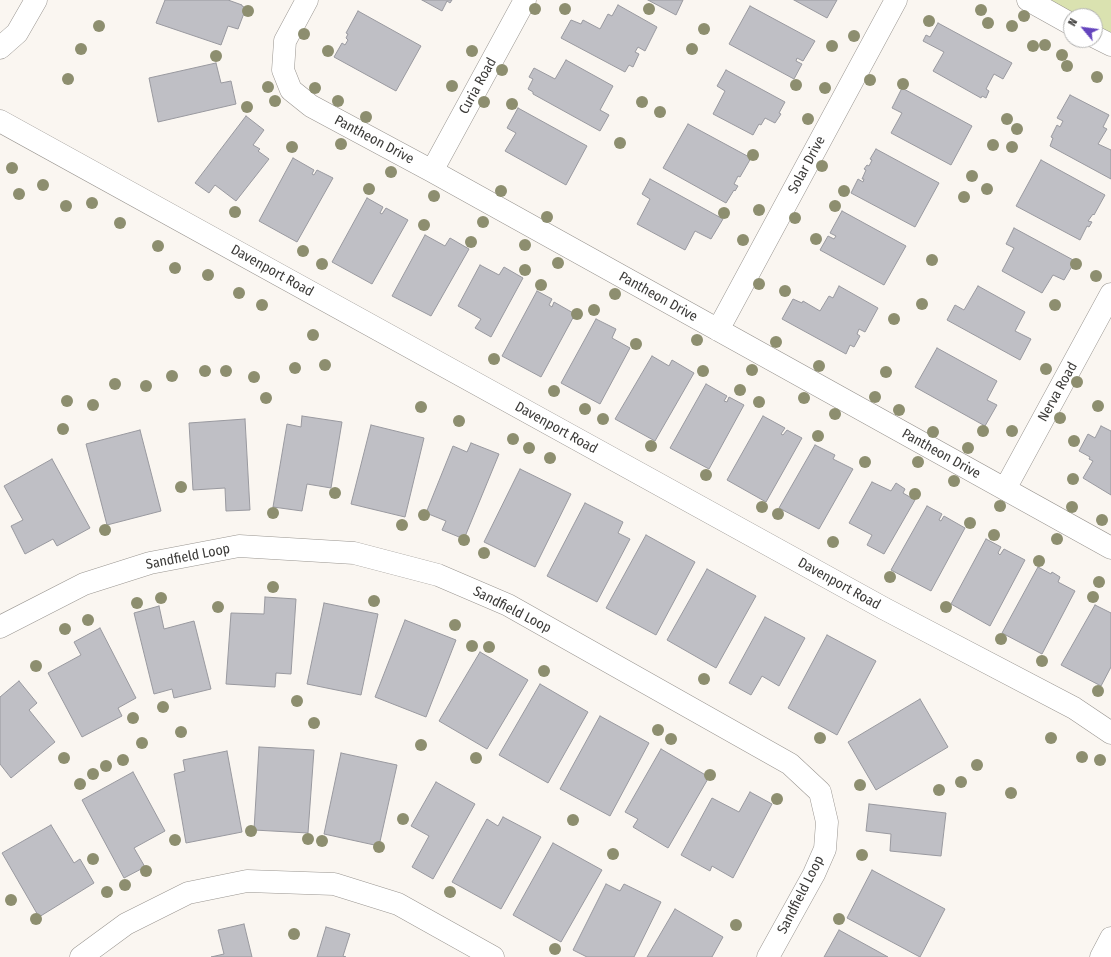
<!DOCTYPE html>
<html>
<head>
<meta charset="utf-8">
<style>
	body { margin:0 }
	#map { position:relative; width:1111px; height:957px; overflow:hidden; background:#faf6f1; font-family:"Fira Sans Condensed",sans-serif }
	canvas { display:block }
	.north { position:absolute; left:1063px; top:8px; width:40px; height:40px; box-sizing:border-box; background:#fff; border:1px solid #b1b1b0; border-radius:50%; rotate:299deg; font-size:11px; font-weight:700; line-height:16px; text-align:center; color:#3c3b39 }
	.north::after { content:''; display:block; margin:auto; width:14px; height:18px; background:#6444bd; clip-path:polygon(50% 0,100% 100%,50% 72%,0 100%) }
</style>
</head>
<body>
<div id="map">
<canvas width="1111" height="957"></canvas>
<div class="north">N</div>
</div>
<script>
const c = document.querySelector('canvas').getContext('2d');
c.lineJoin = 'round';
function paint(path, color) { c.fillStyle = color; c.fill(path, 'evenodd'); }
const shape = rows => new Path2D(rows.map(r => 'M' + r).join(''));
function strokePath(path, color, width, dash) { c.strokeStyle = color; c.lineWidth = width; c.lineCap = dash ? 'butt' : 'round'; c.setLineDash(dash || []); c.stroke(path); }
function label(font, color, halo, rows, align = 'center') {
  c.font = font + ' "Fira Sans Condensed",sans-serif'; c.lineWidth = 3; c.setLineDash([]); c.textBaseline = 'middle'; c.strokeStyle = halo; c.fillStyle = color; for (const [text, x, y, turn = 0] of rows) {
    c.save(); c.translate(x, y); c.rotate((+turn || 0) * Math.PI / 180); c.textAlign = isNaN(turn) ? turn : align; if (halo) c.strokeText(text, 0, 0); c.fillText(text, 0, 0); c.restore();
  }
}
const green = shape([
	[1046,0,1111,0,1111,34,1095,26,1095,16,1077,16]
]);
const building = shape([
	[165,0,228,0,242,5,242,6,246,8,238,29,228,26,221,45,156,23,165,0],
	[422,0,452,0,450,3,447,1,442,11,422,0],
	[648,0,683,0,676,15,648,0],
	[794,0,837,0,827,18,794,0],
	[618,5,657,27,645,51,638,47,635,52,639,54,633,67,629,65,625,72,561,38,571,20,581,24,583,20,600,29,608,14,612,16,618,5],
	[750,6,815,41,803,61,797,58,796,61,802,64,794,79,729,44,750,6],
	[358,11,421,46,396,91,334,57,342,43,345,45,348,40,346,38,348,34,346,33,358,11],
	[938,23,1012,63,1003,79,994,74,986,89,989,91,986,98,982,96,981,98,933,71,944,52,923,41,926,35,930,37,938,23],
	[566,60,613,86,600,110,609,115,600,131,533,94,533,92,528,89,533,79,529,77,534,68,555,79,566,60],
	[216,63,221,83,231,81,236,104,158,122,149,78,216,63],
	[726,70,785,102,779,113,781,114,775,123,765,118,761,125,759,124,753,135,713,114,725,91,717,86,726,70],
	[902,88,972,126,951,165,891,133,902,113,892,108,902,88],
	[1070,95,1109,115,1103,127,1107,129,1098,144,1111,150,1111,179,1050,146,1053,138,1051,137,1057,125,1060,127,1063,121,1057,118,1070,95],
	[518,108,587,146,566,185,505,151,516,133,507,128,518,108],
	[246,116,264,130,253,145,260,149,258,151,269,159,236,201,215,185,209,193,195,183,246,116],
	[688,124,751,158,740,177,738,176,734,184,738,186,735,191,734,190,726,203,663,168,688,124],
	[876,149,939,183,915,227,851,193,858,179,863,182,864,179,862,179,866,170,864,169,867,165,869,166,872,160,870,159,876,149],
	[293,158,314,170,312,174,314,175,317,170,333,178,297,242,259,221,293,158],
	[1041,160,1105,195,1094,215,1093,214,1088,221,1092,222,1089,227,1087,226,1080,240,1016,206,1041,160],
	[650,179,723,219,711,239,695,231,685,250,637,224,650,199,642,194,650,179],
	[367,198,383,207,380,213,382,214,386,208,408,220,372,284,332,262,367,198],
	[842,211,906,246,884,285,820,250,828,236,834,239,836,236,830,233,842,211],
	[1014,228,1075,261,1064,280,1053,275,1042,293,1002,271,1014,248,1006,244,1014,228],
	[425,235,445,246,450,238,469,249,431,316,392,296,425,235],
	[480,265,499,275,504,267,523,278,491,337,475,328,481,319,458,306,480,265],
	[839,286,878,308,865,332,859,329,857,334,860,336,854,347,850,345,846,354,782,319,793,299,802,303,803,301,820,311,829,296,833,298,839,286],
	[978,286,1025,312,1015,331,1031,339,1020,360,947,320,955,305,964,310,978,286],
	[537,291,552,299,549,305,552,307,554,302,575,314,541,377,502,356,537,291],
	[596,319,616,329,612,338,630,348,600,404,561,383,596,319],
	[937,348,997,381,987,400,997,405,985,426,915,387,937,348],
	[652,356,669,366,672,360,694,373,655,441,615,419,652,356],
	[706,384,727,396,724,401,727,402,729,397,744,405,709,469,670,448,706,384],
	[302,416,342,422,331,488,307,484,302,511,273,507,287,424,301,427,302,416],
	[763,416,785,428,781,434,783,435,787,430,802,438,766,502,727,480,763,416],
	[245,419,250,510,226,511,225,488,193,490,189,423,245,419],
	[371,425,424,438,405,517,351,504,371,425],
	[1101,426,1111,431,1111,495,1083,478,1093,461,1089,459,1090,457,1079,451,1088,434,1095,438,1101,426],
	[140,430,161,511,107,525,86,444,140,430],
	[471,443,499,454,464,539,442,530,446,521,426,513,453,446,467,452,471,443],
	[815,445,835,455,833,459,853,469,819,529,779,508,815,445],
	[52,459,90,528,57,546,53,539,25,554,11,526,23,520,4,486,52,459],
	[520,469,571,494,535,567,484,542,520,469],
	[872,482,891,491,896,483,905,489,903,493,915,500,884,554,867,545,872,535,849,523,872,482],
	[585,503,623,522,618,533,630,539,597,602,547,576,585,503],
	[927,506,942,514,939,520,941,521,944,516,965,528,931,591,891,570,927,506],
	[646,535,695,562,656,635,606,608,646,535],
	[986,539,1001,547,998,553,1000,555,1004,549,1025,560,990,626,951,604,986,539],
	[1038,567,1051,574,1052,572,1060,577,1058,582,1075,591,1042,654,1002,633,1038,567],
	[707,569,756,596,716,668,667,640,707,569],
	[265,597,296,599,291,674,276,673,275,687,226,684,231,613,264,614,265,597],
	[324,603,378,614,361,695,307,684,324,603],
	[1095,605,1111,613,1111,667,1101,686,1061,665,1095,605],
	[159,606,164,629,194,621,211,689,174,698,172,689,154,694,134,613,159,606],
	[765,617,805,638,779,686,762,676,751,695,729,683,765,617],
	[405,620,456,640,426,717,375,697,405,620],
	[100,628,136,698,118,708,122,716,82,737,48,673,81,655,74,642,100,628],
	[827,635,876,661,837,735,788,708,827,635],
	[480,652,528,680,487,749,439,721,480,652],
	[19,681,37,703,29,710,55,742,11,778,0,764,0,697,19,681],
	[540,684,588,712,548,783,499,755,540,684],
	[920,699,948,747,876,790,848,742,920,699],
	[600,716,649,743,610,816,560,789,600,716],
	[259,747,314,750,308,833,254,830,259,747],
	[661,749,709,777,668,848,633,827,638,819,625,812,661,749],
	[227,751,242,832,186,843,174,774,185,771,183,760,227,751],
	[341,753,397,765,379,846,324,834,341,753],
	[133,772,165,831,134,848,145,867,124,878,82,800,133,772],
	[436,782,475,804,433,879,412,867,429,836,411,826,436,782],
	[750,792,772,804,733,878,712,866,710,871,681,855,712,798,739,812,750,792],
	[869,804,946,813,941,856,890,851,891,834,866,831,869,804],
	[503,817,541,837,501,909,452,882,487,819,498,826,503,817],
	[51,825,74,863,80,859,94,883,39,917,2,853,51,825],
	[553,843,602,870,561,942,513,915,553,843],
	[872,870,945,909,920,957,847,918,872,870],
	[606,884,620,891,624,884,661,902,634,957,587,957,573,950,606,884],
	[675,909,723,937,712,957,647,957,675,909],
	[244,924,252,957,211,957,224,954,218,930,244,924],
	[326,927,350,934,343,956,346,957,317,957,326,927],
	[839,930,888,957,824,957,839,930]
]);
const minor = shape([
	[307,0,285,41,283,70,291,90,311,106,432,171,1111,548],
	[1028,0,1071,24],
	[1095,37,1111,45],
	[0,121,885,609,1074,708,1111,733],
	[432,171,525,0],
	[718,330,896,0],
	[1005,489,1111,294],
	[0,627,84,584,150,563,239,546,354,553,438,575,508,605,790,764,820,792,827,822,825,849,814,874,768,957],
	[81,957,126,924,188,893,247,881,334,884,398,904,493,957],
	[1101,957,1111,938]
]);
const secondary = shape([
	[0,48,17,33,36,0]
]);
const trees = [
	[535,9],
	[565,9],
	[649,9],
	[981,10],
	[248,11],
	[1024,16],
	[929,21],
	[988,23],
	[99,26],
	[1012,26],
	[704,29],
	[304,34],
	[854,36],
	[1045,45],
	[832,46],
	[1033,46],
	[81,49],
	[692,49],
	[328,51],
	[472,51],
	[1062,55],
	[216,56],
	[1067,66],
	[502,70],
	[1097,77],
	[68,79],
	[870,80],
	[903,84],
	[796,85],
	[452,86],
	[268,87],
	[315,88],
	[825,88],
	[275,101],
	[338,101],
	[484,102],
	[642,102],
	[512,104],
	[247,107],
	[660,112],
	[366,117],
	[808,119],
	[1007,119],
	[1017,129],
	[620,143],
	[341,144],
	[993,145],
	[292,147],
	[1012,147],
	[753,155],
	[822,166],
	[12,168],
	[391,172],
	[972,176],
	[43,185],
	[369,189],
	[987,189],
	[501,191],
	[844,191],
	[19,194],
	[434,196],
	[964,197],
	[92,203],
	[66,206],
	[835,206],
	[759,210],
	[235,212],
	[724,213],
	[547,217],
	[795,218],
	[483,222],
	[120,223],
	[424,225],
	[816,239],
	[743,240],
	[471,242],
	[525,245],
	[158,246],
	[303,251],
	[932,260],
	[558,263],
	[322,264],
	[1076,264],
	[175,268],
	[525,270],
	[208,275],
	[1096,276],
	[759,284],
	[541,285],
	[785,291],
	[239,293],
	[615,294],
	[922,304],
	[262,305],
	[1055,305],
	[594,310],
	[577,314],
	[894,319],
	[313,335],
	[697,340],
	[776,342],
	[636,344],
	[494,359],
	[325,365],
	[819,366],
	[295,368],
	[1046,369],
	[752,370],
	[205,371],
	[226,371],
	[703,371],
	[886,372],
	[172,376],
	[254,377],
	[1077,382],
	[115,384],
	[146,386],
	[740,390],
	[554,391],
	[875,397],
	[266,398],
	[804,398],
	[67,401],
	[759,402],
	[93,405],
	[1098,406],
	[421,407],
	[585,409],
	[899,410],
	[835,414],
	[1060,418],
	[603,419],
	[459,421],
	[63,429],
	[983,431],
	[1012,431],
	[933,432],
	[818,436],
	[513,439],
	[1074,441],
	[651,446],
	[529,448],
	[968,448],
	[550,458],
	[865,462],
	[918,462],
	[706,475],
	[1073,479],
	[954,481],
	[181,487],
	[335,493],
	[915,494],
	[1000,506],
	[762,507],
	[1072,507],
	[273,513],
	[778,514],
	[424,515],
	[1102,520],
	[970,523],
	[402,525],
	[105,530],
	[994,535],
	[1057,539],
	[464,540],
	[833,542],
	[484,553],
	[1039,561],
	[890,577],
	[1099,582],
	[273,587],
	[1093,597],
	[161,598],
	[374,601],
	[137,603],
	[218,607],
	[946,607],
	[88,620],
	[455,625],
	[65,629],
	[1001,639],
	[472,646],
	[489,647],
	[1042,661],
	[36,666],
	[544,671],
	[704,679],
	[1098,691],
	[297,701],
	[163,707],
	[133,718],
	[314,723],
	[658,730],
	[181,732],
	[820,738],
	[1051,738],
	[671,739],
	[142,743],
	[421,745],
	[1082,757],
	[64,758],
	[476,758],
	[123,760],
	[1100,760],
	[977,765],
	[106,766],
	[93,774],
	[710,775],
	[961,782],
	[80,784],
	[860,785],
	[939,790],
	[1011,793],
	[777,799],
	[403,819],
	[573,820],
	[251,831],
	[308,839],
	[175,840],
	[322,841],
	[379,847],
	[613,854],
	[862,855],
	[93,859],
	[146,871],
	[125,885],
	[107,892],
	[450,892],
	[11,900],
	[36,919],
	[839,919],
	[736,925],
	[294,934],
	[555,949]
];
const streetNames = [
	["Curia Road",478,86,-61],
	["Pantheon Drive",374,140,28],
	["Solar Drive",807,165,-62],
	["Davenport Road",272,271,29],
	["Pantheon Drive",658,297,29],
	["Nerva Road",1058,392,-61],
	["Davenport Road",556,428,29],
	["Pantheon Drive",941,454,29],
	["Sandfield Loop",188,557,-11],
	["Davenport Road",839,584,29],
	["Sandfield Loop",512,610,27],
	["Sandfield Loop",801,895,-63]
];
paint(green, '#dae2b0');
paint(building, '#bfbfc5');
strokePath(building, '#99999f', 1);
strokePath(minor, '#999590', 23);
strokePath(secondary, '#999590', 23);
strokePath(minor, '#fff', 22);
strokePath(secondary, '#fff', 22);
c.fillStyle = '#8d8e6f';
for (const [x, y] of trees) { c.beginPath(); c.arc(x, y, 6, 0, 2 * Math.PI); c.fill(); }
label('14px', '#3c3b39', '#fff', streetNames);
</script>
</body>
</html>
